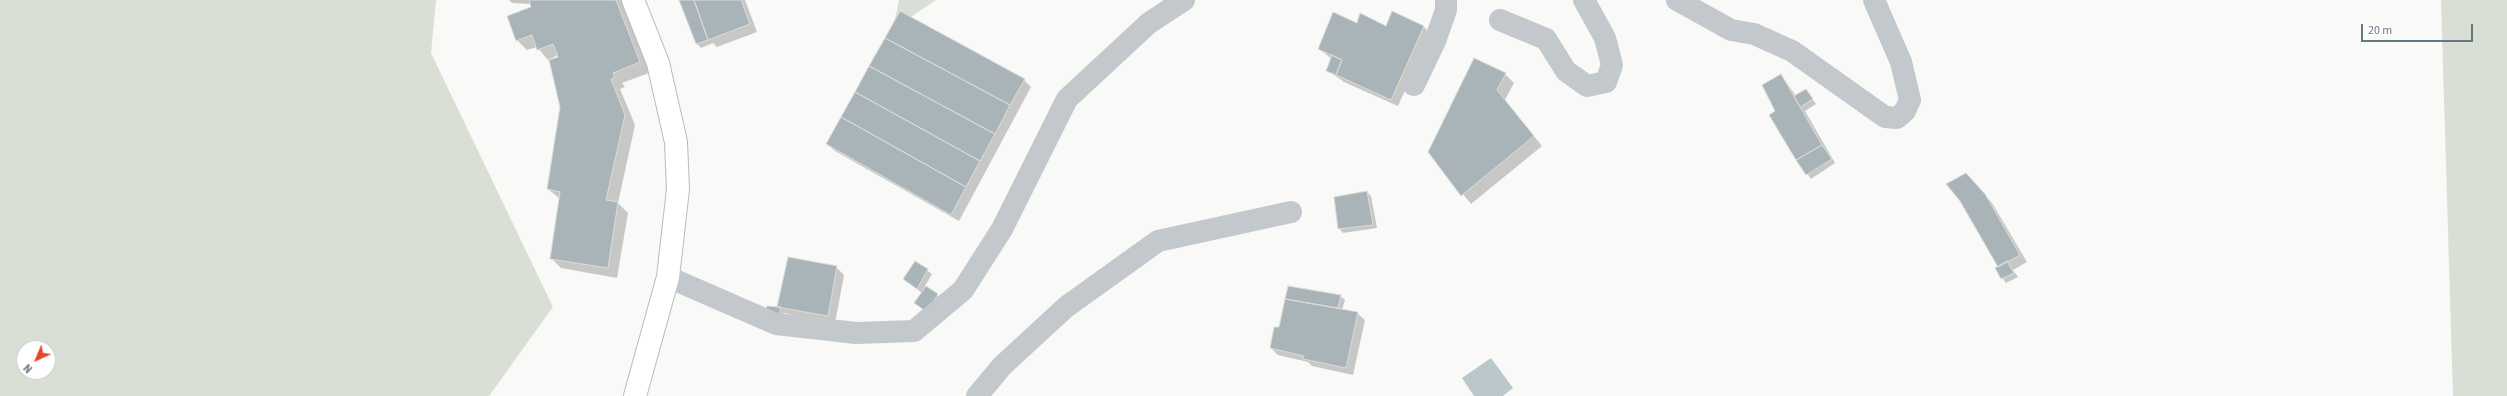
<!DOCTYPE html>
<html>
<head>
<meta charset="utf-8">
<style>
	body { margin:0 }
	#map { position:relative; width:2507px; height:396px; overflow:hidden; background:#f9f9f7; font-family:"Source Sans 3",sans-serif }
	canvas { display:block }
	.north { position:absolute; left:16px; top:340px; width:40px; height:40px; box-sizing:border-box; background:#fff; border:1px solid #c1c9cd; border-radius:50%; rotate:224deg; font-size:11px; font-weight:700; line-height:16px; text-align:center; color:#647883 }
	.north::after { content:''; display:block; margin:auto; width:14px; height:18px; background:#e74429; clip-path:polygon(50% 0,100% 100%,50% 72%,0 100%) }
	.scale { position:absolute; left:2361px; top:24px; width:112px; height:18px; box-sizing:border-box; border:2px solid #647883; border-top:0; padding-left:5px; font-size:12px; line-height:14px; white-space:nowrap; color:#647883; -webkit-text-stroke:3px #fff; paint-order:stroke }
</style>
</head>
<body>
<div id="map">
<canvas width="2507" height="396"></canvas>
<div class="north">N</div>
<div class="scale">20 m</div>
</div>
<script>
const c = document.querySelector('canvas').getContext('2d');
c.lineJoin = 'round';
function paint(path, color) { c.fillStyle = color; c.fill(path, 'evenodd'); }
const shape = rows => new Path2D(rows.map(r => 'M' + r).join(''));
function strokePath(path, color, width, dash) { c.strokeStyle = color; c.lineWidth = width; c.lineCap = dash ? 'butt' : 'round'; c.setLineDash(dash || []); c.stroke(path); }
const green = shape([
	[0,0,436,0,431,53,553,307,489,396,0,396],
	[24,348,48,348,48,372,24,372],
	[899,0,936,0,893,29],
	[2441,0,2507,0,2507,396,2453,396]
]);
const water = shape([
	[1491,358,1513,388,1503,396,1474,396,1462,378]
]);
const shadow = shape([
	[509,0,620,0,624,4,649,73,622,83,625,87,620,89,635,125,618,203,628,213,617,278,561,268,551,258,560,199,548,189,561,107,559,58,558,55,548,60,537,47,527,50,517,40,533,8,531,4,512,3],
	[680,0,745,0,757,32,717,47,713,43,701,48,697,44],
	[1357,24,1386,27,1424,27,1431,34,1398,106,1344,82,1327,70,1332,59,1319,49],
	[1505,74,1514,83,1505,100,1542,146,1471,204,1429,152],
	[1781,75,1796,96,1806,90,1816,104,1805,111,1835,163,1811,179,1797,159,1776,112],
	[1024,80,1031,87,959,221,835,151,827,144],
	[1974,182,1992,203,2027,262,2013,270,2018,277,2006,283,1996,268,1999,267],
	[1367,192,1371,196,1377,228,1343,233,1339,228],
	[915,262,932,274,925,286,942,299,931,315,915,303,922,293,904,279],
	[836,267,844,275,835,323,784,313,783,318,770,316],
	[1289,287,1340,296,1345,300,1342,310,1357,313,1365,320,1353,375,1312,366,1308,362,1278,355,1271,348,1279,329]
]);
const building = shape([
	[529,0,616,0,640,62,613,73,615,77,611,79,625,115,606,200,618,202,608,268,550,259,560,192,547,189,560,107,549,60,558,57,553,44,537,50,532,35,516,41,507,16,531,7,529,0],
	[679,0,694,0,708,40,696,44,679,0],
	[694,0,741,0,750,24,708,40,694,0],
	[900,11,1025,79,1010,105,885,38,900,11],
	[1392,11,1424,26,1391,100,1336,75,1342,60,1318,49,1333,12,1357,23,1360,13,1386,26,1392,11],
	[885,38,1010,105,995,134,869,66,885,38],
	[1332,55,1342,60,1336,75,1326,71,1332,55],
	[1474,58,1506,73,1497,90,1534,136,1461,196,1428,152,1474,58],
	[869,66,995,134,980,161,855,92,869,66],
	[1781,74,1822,145,1796,160,1769,115,1775,111,1762,85,1781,74],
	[1806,89,1813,99,1800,107,1794,96,1806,89],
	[855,92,980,161,966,187,841,117,855,92],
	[841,117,966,187,951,215,826,144,841,117],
	[1822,145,1832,159,1806,175,1796,160,1822,145],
	[1966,173,1985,194,2020,255,1998,267,1960,201,1946,184,1966,173],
	[1367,191,1373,225,1338,229,1334,197,1367,191],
	[788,257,837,266,828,316,777,307,788,257],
	[915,261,928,269,917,289,903,279,915,261],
	[2007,261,2014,273,2001,279,1995,268,2007,261],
	[926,286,938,294,927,312,914,303,926,286],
	[1288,286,1341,295,1338,308,1285,299,1288,286],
	[1285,299,1358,312,1346,368,1303,359,1304,356,1270,348,1274,327,1279,327,1285,299],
	[767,306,781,307,779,315,765,312,767,306]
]);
const lane = shape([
	[1677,0,1731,30,1754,34,1792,51,1885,117,1897,118,1905,111,1910,100,1901,62,1874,0],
	[1500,20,1546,39,1566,71,1587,86,1606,82,1612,65,1605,38,1584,0],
	[1414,85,1435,41,1446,10,1446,0],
	[668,277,776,324,856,333,914,331,963,290,1002,229,1067,99,1149,23,1184,0],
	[977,396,1002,366,1066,307,1158,241,1291,212]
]);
const secondary = shape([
	[633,0,658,63,676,142,678,189,668,277,635,396]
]);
paint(green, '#dadfd6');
paint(water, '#bac8cb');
paint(shadow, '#0003');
paint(building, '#a9b4b9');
strokePath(building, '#dbdbd9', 1);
strokePath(secondary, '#b5bcc0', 24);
strokePath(lane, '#c2c8cb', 22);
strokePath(secondary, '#fff', 22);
</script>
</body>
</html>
